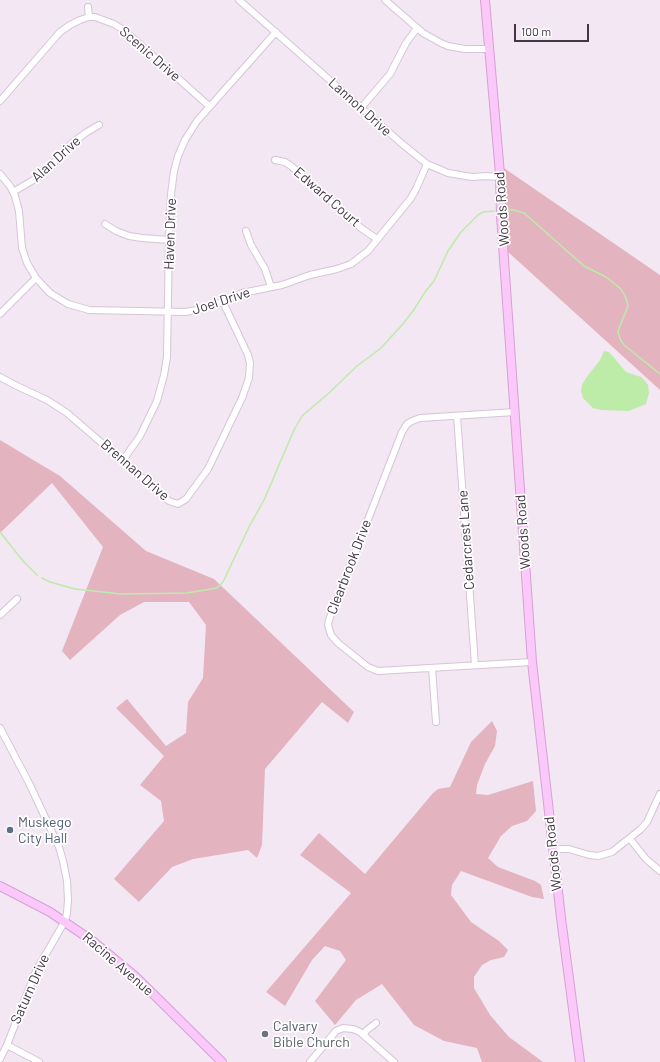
<!DOCTYPE html>
<html>
<head>
<meta charset="utf-8">
<style>
	body { margin:0 }
	#map { position:relative; width:660px; height:1062px; overflow:hidden; background:#f2e7f2; font-family:Barlow,sans-serif }
	canvas { display:block }
	.scale { position:absolute; left:514px; top:24px; width:75px; height:18px; box-sizing:border-box; border:2px solid #433645; border-top:0; padding-left:5px; font-size:12px; line-height:14px; white-space:nowrap; color:#433645; -webkit-text-stroke:3px #fff; paint-order:stroke }
</style>
</head>
<body>
<div id="map">
<canvas width="660" height="1062"></canvas>
<div class="scale">100 m</div>
</div>
<script>
const c = document.querySelector('canvas').getContext('2d');
c.lineJoin = 'round';
function paint(path, color) { c.fillStyle = color; c.fill(path, 'evenodd'); }
const shape = rows => new Path2D(rows.map(r => 'M' + r).join(''));
function strokePath(path, color, width, dash) { c.strokeStyle = color; c.lineWidth = width; c.lineCap = dash ? 'butt' : 'round'; c.setLineDash(dash || []); c.stroke(path); }
function label(font, color, halo, rows, align = 'center') {
  c.font = font + ' Barlow,sans-serif'; c.lineWidth = 3.5; c.setLineDash([]); c.textBaseline = 'middle'; c.strokeStyle = halo; c.fillStyle = color; for (const [text, x, y, turn = 0] of rows) {
    c.save(); c.translate(x, y); c.rotate((+turn || 0) * Math.PI / 180); c.textAlign = isNaN(turn) ? turn : align; if (halo) c.strokeText(text, 0, 0); c.fillText(text, 0, 0); c.restore();
  }
}
const green = shape([
	[501,166,660,275,660,390,507,251],
	[0,440,60,476,146,551,214,579,354,712,348,723,322,702,265,769,262,845,257,858,248,850,193,859,172,867,139,902,114,879,164,821,161,801,140,785,164,756,116,708,127,699,166,746,186,733,188,702,203,678,206,625,189,602,144,602,120,615,70,660,62,651,103,547,52,483,0,533],
	[492,721,497,731,495,746,485,764,477,785,476,794,488,795,533,781,536,811,527,821,512,826,501,836,488,858,498,867,535,881,541,885,544,899,532,897,461,871,452,885,451,895,471,922,499,941,508,950,504,957,491,960,482,965,474,977,474,988,490,1015,509,1037,543,1062,482,1062,477,1048,444,1041,414,1025,382,984,356,1000,335,1025,315,1001,346,960,340,951,325,946,312,960,285,1006,266,992,351,893,300,855,319,833,365,874,433,793,438,789,450,787,471,742]
]);
const water = shape([
	[604,351,609,352,626,372,641,377,645,381,648,385,649,393,646,404,629,411,601,410,593,408,583,398,581,391,582,385,586,378,600,360]
]);
const stream = shape([
	[504,210,514,210,524,213,584,266,606,277,621,289,626,298,628,306,618,331,620,339,624,345,660,374],
	[0,532,23,561,37,575],
	[42,578,50,582,75,589,121,594,187,593,217,588,223,582,249,527,264,500,294,430,302,416,329,393,357,366,381,348,402,325,413,311,425,292,434,281,448,251,461,232,478,215,483,212,494,211]
]);
const street = shape([
	[239,0,401,143,427,164,448,173,472,177,486,176,499,177],
	[385,0,423,33,441,43,448,46,465,49,490,49],
	[88,7,89,17],
	[0,101,60,32,70,25,80,20,89,17,95,17,114,24,125,31,209,106],
	[361,108,390,74,406,43,417,28],
	[275,160,285,162,291,166,361,228,377,239],
	[0,174,10,186,15,196,19,211,22,248,27,263,36,278,50,293,68,304,89,310,185,312,197,310,223,302,242,293,282,285,310,275,337,269,351,264,368,251,411,198,416,189,427,164],
	[13,192,35,179,47,170,72,143,87,132,99,125],
	[105,224,116,231,129,236,142,238,169,240],
	[246,231,251,245,265,269,271,287],
	[0,314,36,278],
	[0,377,17,386,47,400,67,413,169,501,178,504,186,499,208,469,242,398,249,378,250,363,248,355,223,302],
	[515,412,420,418,412,421,407,424,402,432,329,620,328,625,331,635,338,643,368,667,378,671,532,662],
	[457,416,475,665],
	[123,460,140,436,157,401,164,375,167,357,169,240,171,194,174,171,178,156,185,140,197,121,276,32],
	[0,615,17,599],
	[432,668,436,722],
	[0,728,29,783,59,847,63,861,67,881,68,900,67,913,65,921,36,971,7,1045,0,1059],
	[630,839,646,859,660,871],
	[553,849,569,849,589,855,598,856,612,852,641,829,647,822,660,794],
	[363,1035,367,1030,376,1023],
	[7,1045,39,1062],
	[310,1062,336,1031,343,1028,353,1029,360,1032,394,1062]
]);
const secondary = shape([
	[485,0,500,174,501,216,532,662,561,918,580,1062],
	[0,886,50,912,94,942,135,976,222,1062]
]);
const markers = [
	[10,830,4,"#5c6f8a"],
	[265,1034,4,"#6b7280"]
];
const streetNames = [
	["Scenic Drive",150,54,41],
	["Lannon Drive",360,107,42],
	["Alan Drive",56,159,-42],
	["Edward Court",327,197,41],
	["Woods Road",502,209,-94],
	["Haven Drive",170,234,-88],
	["Joel Drive",221,301,-18],
	["Brennan Drive",135,470,41],
	["Woods Road",523,532,-94],
	["Cedarcrest Lane",466,540,-94],
	["Clearbrook Drive",349,567,-69],
	["Woods Road",553,854,-96],
	["Racine Avenue",118,964,41],
	["Saturn Drive",30,989,-66]
];
const serviceNames = [
	["Muskego",18,822],
	["City Hall",18,838]
];
const worshipNames = [
	["Calvary",273,1026],
	["Bible Church",273,1042]
];
paint(green, '#e4b3c0');
paint(water, '#bdeba8');
strokePath(stream, '#bdeba8', 1.5);
strokePath(street, '#d7c4d8', 8);
strokePath(secondary, '#d8a0d7', 10);
strokePath(street, '#fff', 6);
strokePath(secondary, '#fac9f9', 8);
for (const [x, y, r, color] of markers) { const dot = new Path2D(); dot.arc(x, y, r, 0, 2 * Math.PI); c.fillStyle = color; c.fill(dot); strokePath(dot, '#fff', 1.5); }
label('14px', '#433645', '#fff', streetNames);
label('14px', '#4e5e75', '#fff', serviceNames, 'left');
label('14px', '#5b616d', '#fff', worshipNames, 'left');
</script>
</body>
</html>
